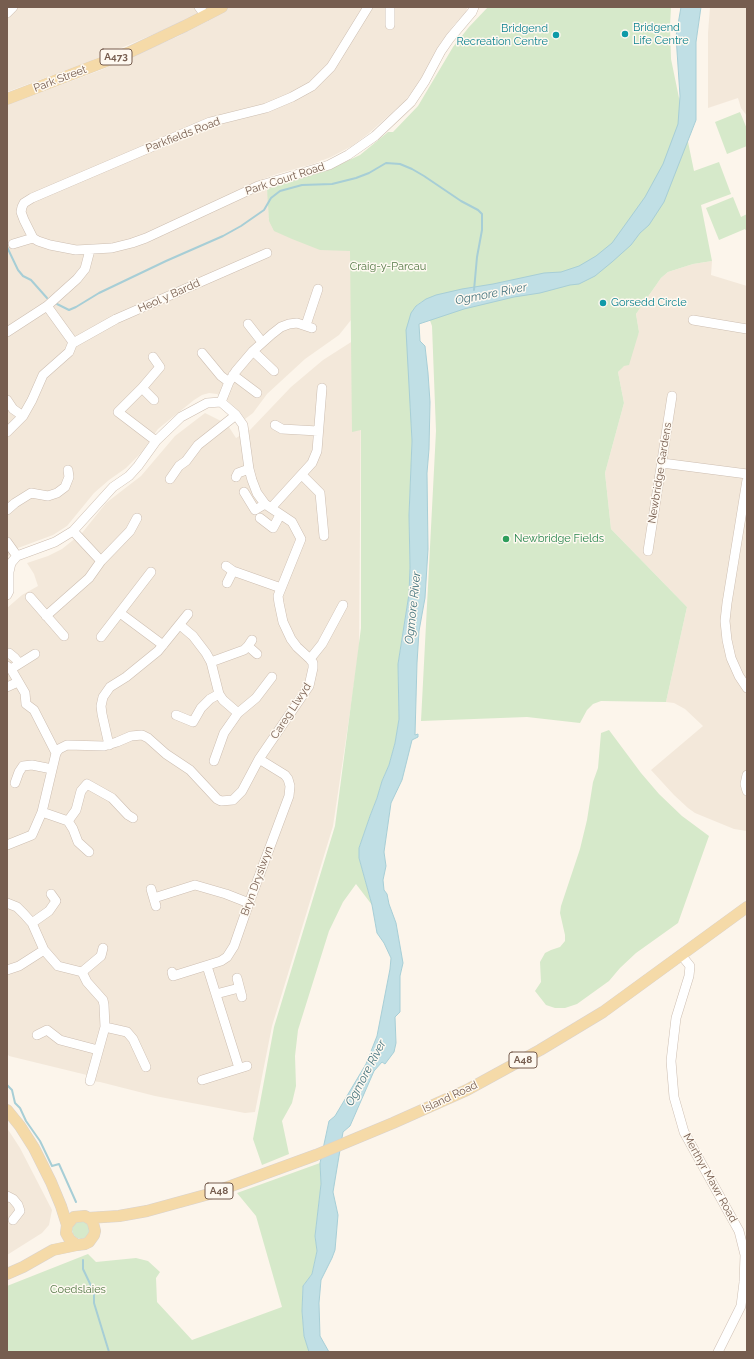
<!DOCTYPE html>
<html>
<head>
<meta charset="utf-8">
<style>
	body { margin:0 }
	#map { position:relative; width:754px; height:1359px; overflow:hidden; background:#fcf5eb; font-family:Raleway,sans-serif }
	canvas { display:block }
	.frame { position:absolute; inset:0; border:8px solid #765d4f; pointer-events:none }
</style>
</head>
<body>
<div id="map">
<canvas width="754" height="1359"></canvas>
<div class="frame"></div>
</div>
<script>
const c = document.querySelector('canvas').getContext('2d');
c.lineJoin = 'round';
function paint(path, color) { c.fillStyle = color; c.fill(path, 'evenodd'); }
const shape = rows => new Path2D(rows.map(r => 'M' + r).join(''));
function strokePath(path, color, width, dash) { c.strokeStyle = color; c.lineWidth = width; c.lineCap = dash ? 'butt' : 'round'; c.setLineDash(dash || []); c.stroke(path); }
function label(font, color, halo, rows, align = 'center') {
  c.font = font + ' Raleway,sans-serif'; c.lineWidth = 3; c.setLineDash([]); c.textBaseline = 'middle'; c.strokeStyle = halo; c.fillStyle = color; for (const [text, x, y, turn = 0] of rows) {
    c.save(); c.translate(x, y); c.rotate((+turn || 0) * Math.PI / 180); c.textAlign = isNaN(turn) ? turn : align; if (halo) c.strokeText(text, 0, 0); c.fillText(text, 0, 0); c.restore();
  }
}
const residential = shape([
	[7,7,212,7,173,26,88,62,7,92],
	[227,7,467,8,466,12,453,26,440,44,417,86,405,101,368,134,352,146,331,157,313,164,277,174,263,179,268,194,269,221,358,251,359,310,339,335,305,359,267,394,253,413,245,419,240,412,227,400,217,394,209,393,202,395,194,400,158,429,142,452,126,468,109,480,94,493,67,526,53,535,18,548,7,557,7,105,101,70,165,42,179,36],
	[710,7,747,7,747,116,741,108,738,98,708,108,708,33],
	[712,261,711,275,747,286,747,831,734,829,695,813,688,808,674,795,651,770,703,726,685,709,674,703,666,702,687,607,611,529,605,473,624,403,618,372,624,365,639,332,636,314,661,278,668,272,693,264],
	[359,337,361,396,359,647,353,692,333,826,272,1026,255,1112,245,1113,155,1096,100,1082,90,1081,91,1076,9,1056,7,1053,7,608,22,595,38,586,34,574,27,563,48,556,62,549,82,533,106,503,141,476,175,436,205,413,227,424,236,438,250,430,291,387,323,360],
	[7,1128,20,1148,52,1210,49,1225,42,1233,7,1255]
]);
const green = shape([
	[488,7,671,7,670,26,671,59,694,171,719,162,731,194,701,205,712,261,693,264,668,272,661,278,636,314,639,332,629,365,624,366,618,372,624,403,605,473,611,529,687,607,666,702,601,701,593,704,587,710,580,723,527,717,421,721,436,431,432,326,423,301,416,306,410,388,412,441,409,515,410,567,409,594,398,664,399,719,395,743,389,765,382,781,377,798,370,816,359,848,359,858,372,905,356,884,343,902,329,931,298,1030,295,1056,296,1086,292,1103,282,1121,289,1154,262,1165,253,1139,260,1103,274,1027,335,826,361,628,361,430,352,432,350,251,320,250,292,239,274,231,269,221,267,189,328,170,360,155,388,132,393,132,418,106,453,47,469,27],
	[740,112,747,129,747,146,727,154,715,122],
	[733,197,741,217,747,214,747,232,745,229,719,240,706,208],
	[609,730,641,773,659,794,682,816,709,836,678,923,636,953,620,968,609,981,577,1004,565,1008,555,1008,546,1005,535,991,541,982,540,962,545,953,551,950,560,947,565,941,565,935,560,913,561,906,580,849,587,820,593,782,598,768,601,733],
	[320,1163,321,1184,315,1236,317,1251,312,1274,303,1286,302,1311,304,1336,309,1352,7,1352,7,1286,88,1254,96,1262,136,1258,148,1261,160,1272,156,1278,157,1302,192,1340,282,1307,256,1216,237,1193],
	'72 1230a9 9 0 1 1 18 0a9 9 0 1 1-18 0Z'
]);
const water = shape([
	[681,7,701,7,696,42,696,120,664,202,649,225,640,233,631,245,612,262,595,276,579,284,570,285,540,293,514,297,464,309,419,324,420,341,425,346,428,373,430,402,429,449,427,473,428,549,425,598,419,631,417,663,415,735,418,734,418,737,412,740,402,780,391,803,384,852,386,866,383,880,384,890,387,894,389,904,396,923,403,963,400,976,400,1012,395,1017,396,1043,394,1052,385,1064,382,1062,374,1071,350,1126,343,1132,333,1192,338,1215,335,1250,332,1258,321,1280,319,1303,320,1336,329,1352,309,1352,304,1336,302,1311,303,1286,312,1274,317,1251,315,1236,321,1184,320,1163,329,1121,335,1116,366,1064,377,1036,390,969,391,958,384,943,377,933,372,905,359,858,359,848,370,816,377,798,382,781,389,765,395,743,399,719,398,664,409,594,410,567,409,515,412,441,406,330,411,313,416,306,426,299,436,295,462,289,493,284,544,273,561,272,579,266,596,256,612,243,645,197,663,164,678,124,680,96,676,36,681,7]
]);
const stream = shape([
	[7,247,18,270,23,276,31,280,47,298],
	[57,304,69,310,76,307,99,293,166,261,223,236,241,226,264,210,271,198,280,191,302,185,332,184,356,178,369,173,386,163,400,164,412,169,424,176,461,201,478,210,482,214,482,230,477,257,474,290],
	[7,1085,12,1090,15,1103,20,1108,26,1121,40,1141,52,1166,59,1164,76,1202],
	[83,1260,83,1269,94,1292,94,1303,109,1352]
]);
const minor = shape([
	[199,7,206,16],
	[390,7,390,25],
	[7,13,13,7],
	[33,238,24,220,21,212,22,207,24,203,32,198,210,122,266,108,292,97,312,86,331,67,368,7],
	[13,244,33,238,38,241,50,245,76,250,112,248,132,243,146,238,258,186,329,165,348,155,375,136,411,102,425,81,441,51,450,38,472,12,474,7],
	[693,320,747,329],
	[248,324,262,342],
	[306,325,318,289],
	[7,332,47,306,77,279,85,269,90,250],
	[73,342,75,342,116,319,267,253],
	[253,351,274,371],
	[202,353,221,376,229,382],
	[233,375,257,393],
	[142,388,160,367,153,357],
	[7,400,13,409,23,416],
	[154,400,142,388,118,412,156,441],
	[221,402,229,382,236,371,253,351,272,334,281,327,289,324,297,323,312,328],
	[275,425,282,429,318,431],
	[7,432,23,416,32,400,43,375,69,352,73,342,47,306],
	[662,463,747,474],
	[302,475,320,493,324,536],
	[236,477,238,473,249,469],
	[170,479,179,466,186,461,198,445,236,415],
	[747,480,727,603,725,621,727,640,731,658,739,676,747,688],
	[244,492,255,510,265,504],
	[271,508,312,463,317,451,322,388],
	[7,510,15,503,31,493,48,496,57,493,65,487,69,477,68,470],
	[260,518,273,528,280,515],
	[73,531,101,561],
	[7,542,17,556],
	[648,551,672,396],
	[226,566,233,571,281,588],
	[227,583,233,571],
	[7,595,9,591,9,572,11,563,17,556,55,542,73,531,113,487,129,476,138,466,156,441,181,417,207,403,221,402,236,415,243,425,249,469,252,480,257,493,265,504,292,522,301,539,278,596,279,603,283,622,291,639,297,647,310,659,313,663,313,668,309,686,259,759,242,791,233,800,221,801,217,799,190,770,166,754,148,738,142,735,131,736,117,742,104,746,67,745,59,749,56,753,42,812,32,835,7,845],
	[30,597,64,636],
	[120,613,163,645],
	[46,616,89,578,101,561,130,531,137,518],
	[180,625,193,636,206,653,211,662,219,694,223,700,238,713],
	[101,637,151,572],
	[248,646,257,654],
	[9,653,15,658,19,663],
	[310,659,322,644,343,605],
	[211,662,244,650,248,646,252,640],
	[7,666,11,669,25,693,26,704,34,710,56,753],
	[11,669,35,654],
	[7,687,18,682],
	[176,715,193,722,201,708,210,699,219,694],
	[109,745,102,714,101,706,103,697,110,687,126,677,158,651,188,614],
	[214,761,224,733,238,713,256,698,272,677],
	[747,775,745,784,747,791],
	[15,783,19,772,23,766,32,765,52,769],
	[42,812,68,821,73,829,78,842,89,852],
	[68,821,76,810,81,791,87,784,112,798,128,815,133,818],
	[151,889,156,906],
	[154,898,195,885,226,894,249,903],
	[7,903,17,907,24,914,32,923,44,950,58,966,82,972,87,982,103,1000,104,1005,105,1027,90,1081],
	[32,923,49,911,56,901,51,894],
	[682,956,690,966,689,976,676,1018,671,1061,674,1097,684,1132,739,1231,745,1255,744,1282,741,1306,718,1352],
	[207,966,239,1068],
	[7,970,19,966,44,950],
	[82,972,101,956,103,948],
	[172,972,173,976,221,961,227,957,234,946,249,903,289,796,290,786,288,779,285,775,259,759],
	[237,978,242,997],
	[216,994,239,988],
	[105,1027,127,1032,133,1039,146,1067],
	[37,1035,47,1030,60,1040,98,1050],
	[202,1080,247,1066],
	[7,1196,13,1199,18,1205,20,1211,13,1220]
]);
const major = shape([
	[7,99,130,52,185,26,222,7],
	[7,1110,20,1126,34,1148,51,1182,61,1206,67,1225,66,1233,70,1240,77,1245,85,1244,89,1242,94,1235,95,1231,93,1223,91,1220,85,1216,74,1217,67,1225],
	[88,1218,119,1216,147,1211,209,1194,316,1155,393,1123,467,1090,540,1050,603,1012,747,907],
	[7,1274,23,1267,53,1250,77,1245]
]);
const markers = [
	[625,34,4,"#0f9aa8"],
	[556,35,4,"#0f9aa8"],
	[603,303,4,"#0f9aa8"],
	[506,539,4,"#2e9e5b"]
];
const shields = [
	[116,57,32],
	[523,1060,28],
	[219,1191,28]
];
const shieldNames = [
	["A473",116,57],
	["A48",523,1060],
	["A48",219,1191]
];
const cultureNames = [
	["Bridgend",633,28],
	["Life Centre",633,41],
	["Bridgend",548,29,"right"],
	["Recreation Centre",548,42,"right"],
	["Gorsedd Circle",611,303]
];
const streetNames = [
	["Park Street",60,79,-21],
	["Parkfields Road",183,135,-21],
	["Park Court Road",285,179,-18],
	["Heol y Bardd",169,296,-24],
	["Newbridge Gardens",660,473,-81],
	["Careg Llwyd",291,711,-57],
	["Bryn Dryslwyn",257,881,-70],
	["Island Road",450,1097,-25],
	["Merthyr Mawr Road",710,1178,61]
];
const parkNames = [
	["Craig-y-Parcau",388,267],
	["Coedslaies",78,1290]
];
const leisureNames = [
	["Newbridge Fields",514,539]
];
const waterNames = [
	["Ogmore River",491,294,-11],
	["Ogmore River",413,608,-84],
	["Ogmore River",366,1073,-62]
];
paint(residential, '#f3e8da');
paint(green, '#d6e9ca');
paint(water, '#c0dfe5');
strokePath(water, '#a7ced6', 1);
strokePath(stream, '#a7ced6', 2);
strokePath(minor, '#cdbeb1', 10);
strokePath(major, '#d9d2ce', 12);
strokePath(minor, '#fff', 9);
strokePath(major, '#f5daa8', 11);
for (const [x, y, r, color] of markers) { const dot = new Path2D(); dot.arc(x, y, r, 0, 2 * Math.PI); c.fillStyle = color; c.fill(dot); strokePath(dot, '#fef9f1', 1.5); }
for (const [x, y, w] of shields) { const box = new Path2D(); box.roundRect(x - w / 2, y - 8, w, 16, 3); c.fillStyle = '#fef9f1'; c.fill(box); strokePath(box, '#765d4f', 1); }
label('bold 10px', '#765d4f', null, shieldNames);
label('11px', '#0d838f', '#fef9f1', cultureNames, 'left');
label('11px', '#765d4f', '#fef9f1', streetNames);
label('11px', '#557a47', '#fef9f1', parkNames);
label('11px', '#27864d', '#fef9f1', leisureNames, 'left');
label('italic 12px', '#477680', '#fef9f1', waterNames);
</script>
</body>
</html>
